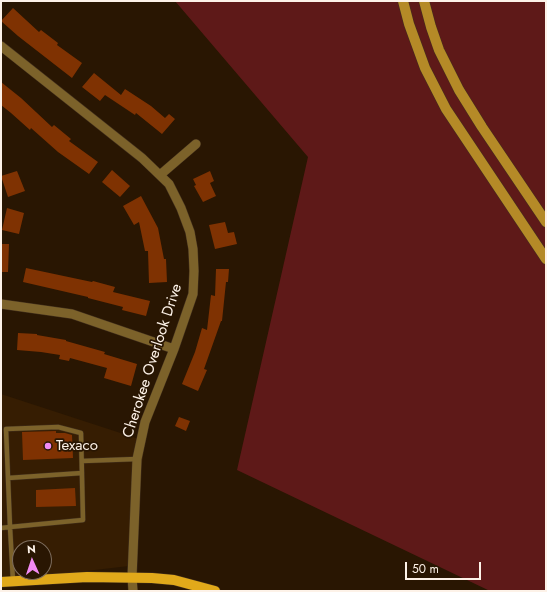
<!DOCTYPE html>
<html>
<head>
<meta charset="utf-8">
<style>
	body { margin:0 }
	#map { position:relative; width:547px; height:592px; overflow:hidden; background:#291602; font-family:Jost,sans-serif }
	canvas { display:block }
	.frame { position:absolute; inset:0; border:2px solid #fdf2e8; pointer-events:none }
	.north { position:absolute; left:12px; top:540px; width:40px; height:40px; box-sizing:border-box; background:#291602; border:1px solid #7e6e5e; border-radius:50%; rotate:357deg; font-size:11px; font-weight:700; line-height:16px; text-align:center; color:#fdf2e8 }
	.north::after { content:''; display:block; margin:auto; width:14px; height:18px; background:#f28af3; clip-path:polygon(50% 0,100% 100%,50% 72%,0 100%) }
	.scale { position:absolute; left:405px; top:562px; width:76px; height:18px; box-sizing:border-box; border:2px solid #fdf2e8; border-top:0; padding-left:5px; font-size:12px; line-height:14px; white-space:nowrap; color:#fdf2e8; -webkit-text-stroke:3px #291602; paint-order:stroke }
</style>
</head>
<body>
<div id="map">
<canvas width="547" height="592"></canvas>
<div class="frame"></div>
<div class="north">N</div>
<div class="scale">50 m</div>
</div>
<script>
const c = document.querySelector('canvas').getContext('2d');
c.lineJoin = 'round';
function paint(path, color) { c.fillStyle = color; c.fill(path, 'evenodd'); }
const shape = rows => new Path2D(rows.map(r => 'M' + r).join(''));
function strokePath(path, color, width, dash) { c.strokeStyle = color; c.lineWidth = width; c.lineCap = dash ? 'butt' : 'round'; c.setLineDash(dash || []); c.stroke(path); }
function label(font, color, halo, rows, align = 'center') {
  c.font = font + ' Jost,sans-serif'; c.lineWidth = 3.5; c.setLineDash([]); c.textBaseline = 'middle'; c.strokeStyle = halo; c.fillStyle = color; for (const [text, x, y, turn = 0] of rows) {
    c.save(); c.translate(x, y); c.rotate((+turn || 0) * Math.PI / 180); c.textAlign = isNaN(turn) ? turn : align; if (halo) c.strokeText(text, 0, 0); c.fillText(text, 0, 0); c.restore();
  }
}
const built = shape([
	[1,394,145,441,129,566,1,581],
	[20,548,44,548,44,572,20,572]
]);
const green = shape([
	[175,1,546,1,546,591,490,591,237,470,308,157]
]);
const building = shape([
	[13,8,39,32,41,30,58,43,57,45,82,63,72,78,18,36,1,21],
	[94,73,121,95,125,89,151,106,165,118,169,114,175,119,162,134,136,113,135,115,105,95,100,101,82,87],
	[1,82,21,98,52,127,54,125,71,139,69,141,98,162,89,174,58,152,31,128,30,130,11,113,1,105],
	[112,170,130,186,120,197,102,182],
	[17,171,25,191,8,197,1,176],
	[210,171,214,181,210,183,216,196,203,202,194,186,196,185,193,179],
	[141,196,158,228,164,259,166,259,167,282,149,283,148,251,145,251,139,222,134,225,123,206],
	[7,208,24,213,19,234,2,230],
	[225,222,228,233,234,232,237,244,215,249,209,225],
	[1,244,9,244,8,272,1,272],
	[26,268,92,282,93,281,115,287,113,292,150,301,146,316,122,310,123,307,88,298,88,297,23,282],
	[216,269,229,269,228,282,226,282,222,321,221,321,204,369,207,370,198,391,182,384,195,352,202,328,207,330,211,295,215,296],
	[18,333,37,334,37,335,66,340,66,341,105,352,104,354,137,364,131,386,104,378,107,368,70,358,69,361,59,359,60,355,41,352,17,350],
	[179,417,190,421,186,431,175,426],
	[56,431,56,433,65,433,72,435,73,458,23,460,22,432],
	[75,488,76,506,36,507,36,490]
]);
const lane = shape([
	[82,461,137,459],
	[8,478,82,473],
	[1,528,10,527,83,520,81,433,58,427,6,429,10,527,13,581]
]);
const street = shape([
	[1,46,142,158,169,184,181,208,190,232,193,249,194,271,193,294,174,349,145,422,137,459,132,577,133,591],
	[160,175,196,144],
	[1,304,72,314,174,349]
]);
const secondary = shape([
	[403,1,409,24,425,68,446,109,546,259],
	[424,1,431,27,439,50,459,90,482,127,546,222]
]);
const primary = shape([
	[1,582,87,577,152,578,174,580,215,591]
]);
const markers = [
	[48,446,4,"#f28af3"]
];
const streetNames = [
	["Cherokee Overlook Drive",153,361,-72]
];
const poiNames = [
	["Texaco",56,446]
];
paint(built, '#361d02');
paint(green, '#5e1918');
paint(building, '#7f3202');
strokePath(lane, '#42301e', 5.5);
strokePath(street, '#42301e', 10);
strokePath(secondary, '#42301e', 11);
strokePath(primary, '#42301e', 11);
strokePath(lane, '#7c622a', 4.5);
strokePath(street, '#7c622a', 9);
strokePath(secondary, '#b58a27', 10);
strokePath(primary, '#e1a91a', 10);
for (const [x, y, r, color] of markers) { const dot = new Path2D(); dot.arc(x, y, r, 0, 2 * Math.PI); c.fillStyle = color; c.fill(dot); strokePath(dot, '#291602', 1.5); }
label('15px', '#fdf2e8', '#291602', streetNames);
label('15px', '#fdf2e8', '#291602', poiNames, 'left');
</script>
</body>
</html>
